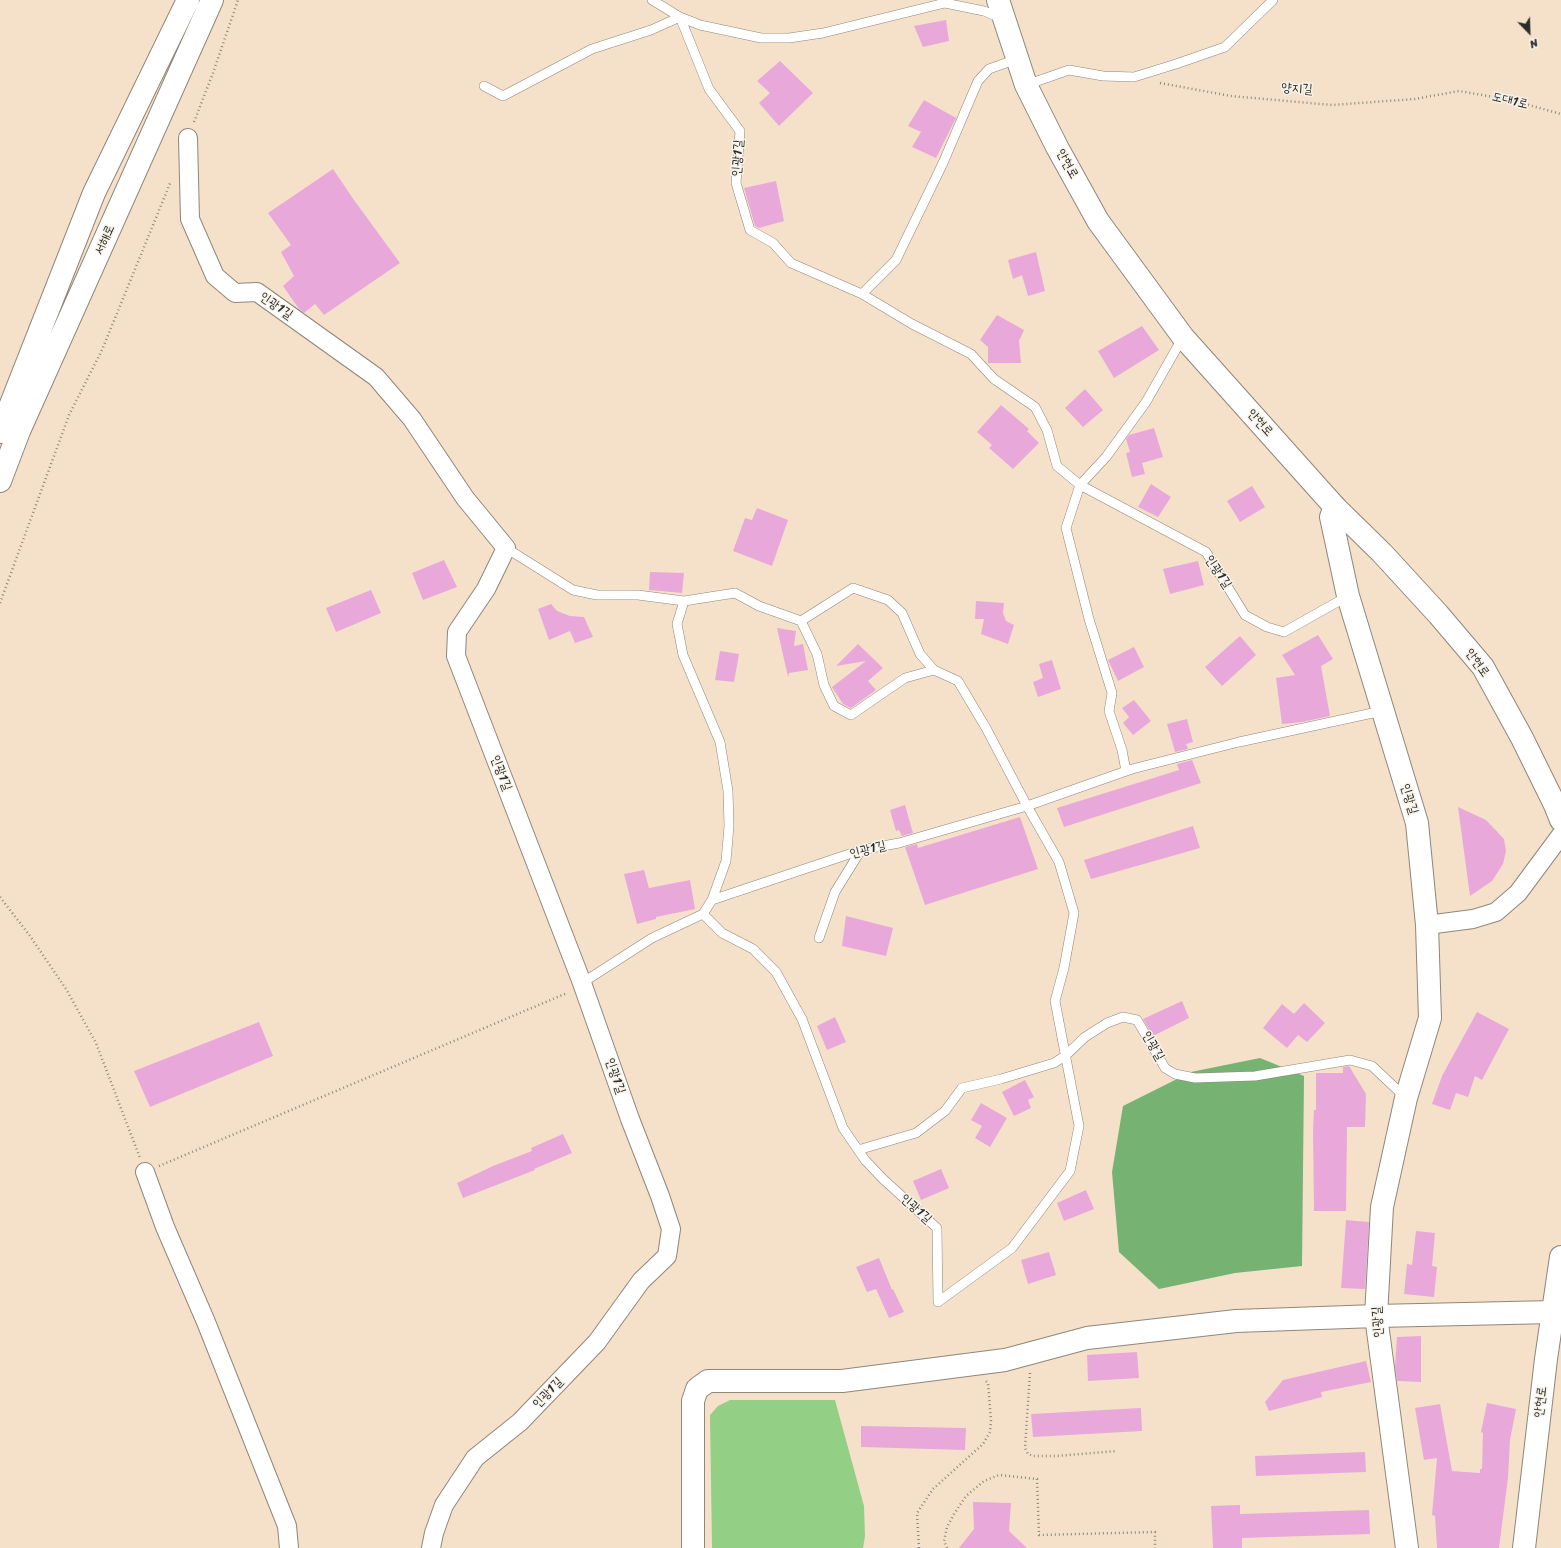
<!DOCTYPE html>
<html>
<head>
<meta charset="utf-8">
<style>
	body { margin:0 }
	#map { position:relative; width:1561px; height:1548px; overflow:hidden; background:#f5e1ca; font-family:Sriracha,sans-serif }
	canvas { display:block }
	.north { position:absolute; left:1509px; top:12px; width:40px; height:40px; -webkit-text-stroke:3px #f7f3e8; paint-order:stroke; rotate:157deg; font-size:11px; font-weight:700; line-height:16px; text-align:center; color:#2b2b2b }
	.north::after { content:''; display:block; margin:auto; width:14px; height:18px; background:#2b2b2b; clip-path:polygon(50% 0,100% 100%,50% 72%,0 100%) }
</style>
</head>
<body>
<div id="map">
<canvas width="1561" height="1548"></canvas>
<div class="north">N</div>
</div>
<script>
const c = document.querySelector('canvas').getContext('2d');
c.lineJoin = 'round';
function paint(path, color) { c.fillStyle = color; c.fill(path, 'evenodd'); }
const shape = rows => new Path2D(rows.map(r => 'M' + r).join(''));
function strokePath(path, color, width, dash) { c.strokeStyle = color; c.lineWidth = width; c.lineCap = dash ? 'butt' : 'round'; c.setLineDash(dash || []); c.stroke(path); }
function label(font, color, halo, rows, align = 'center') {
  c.font = font + ' Sriracha,"Poor Story",sans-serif'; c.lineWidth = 3; c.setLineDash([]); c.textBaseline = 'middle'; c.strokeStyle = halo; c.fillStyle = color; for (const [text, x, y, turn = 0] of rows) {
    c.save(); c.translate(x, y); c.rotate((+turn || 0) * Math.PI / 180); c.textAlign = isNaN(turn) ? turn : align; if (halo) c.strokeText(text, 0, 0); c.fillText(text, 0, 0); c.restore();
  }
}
const green = shape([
	[730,1400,835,1400,864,1506,865,1536,863,1548,712,1548,710,1415,718,1406]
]);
const forest = shape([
	[1260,1058,1304,1076,1302,1266,1235,1273,1159,1289,1119,1252,1112,1172,1123,1106,1191,1072]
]);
const building = shape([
	[946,20,949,41,923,47,914,26],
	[780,61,813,93,779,126,759,103,770,93,757,81],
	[924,100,956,118,936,158,912,147,921,132,908,126],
	[333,169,354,200,400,263,324,315,315,304,304,313,299,309,283,286,294,276,281,252,291,245,268,213],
	[776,181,784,221,759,228,755,226,744,188],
	[1036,252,1045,291,1028,296,1022,275,1013,279,1008,260],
	[997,315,1024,330,1019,341,1021,363,988,363,988,347,980,340],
	[1142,326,1159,350,1114,378,1098,351],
	[1085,389,1103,410,1083,427,1065,408],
	[1001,405,1029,429,1027,431,1039,443,1013,469,989,448,992,445,977,432],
	[1154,428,1163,457,1142,463,1145,474,1132,477,1126,453,1130,452,1126,439,1129,435],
	[1151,484,1171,497,1158,517,1138,507],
	[1252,486,1265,507,1240,522,1227,501],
	[757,508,788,520,772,566,733,551,745,518,752,520],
	[444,560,457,587,423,600,412,573],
	[1198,561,1204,585,1170,594,1163,569],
	[650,572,684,573,682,593,649,590],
	[371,590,381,613,336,632,326,608],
	[976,601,1004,603,1003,613,1006,621,1014,625,1008,644,981,634,984,619,975,619],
	[551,604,557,611,570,616,584,617,593,637,575,643,570,631,549,640,538,609],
	[777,628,796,631,794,646,803,644,808,670,789,673,788,677],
	[1318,635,1333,659,1321,666,1330,716,1302,722,1282,724,1276,678,1295,675,1282,655],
	[1240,636,1256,655,1222,686,1205,667],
	[858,644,883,668,868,681,876,690,851,708,843,704,832,687,866,661,836,666],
	[1134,647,1144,667,1118,681,1108,660],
	[720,651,739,654,734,682,715,680],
	[1052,660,1061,689,1038,697,1033,682,1043,678,1039,664],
	[1134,700,1151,721,1133,735,1123,723,1129,717,1122,708],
	[1187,719,1193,742,1186,744,1188,749,1175,752,1167,724],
	[1192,760,1201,783,1064,827,1057,808,1179,770,1177,764],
	[905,805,913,833,902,836,899,830,896,831,890,810],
	[1458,807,1486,820,1504,839,1506,851,1503,864,1492,881,1470,896],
	[1020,817,1038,869,925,905,905,847,917,844,918,848],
	[1193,826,1200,848,1091,879,1084,860],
	[644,870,649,888,690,880,695,909,656,917,656,919,637,924,624,874],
	[846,916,893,928,886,956,842,946],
	[1182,1001,1189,1018,1153,1036,1143,1019],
	[1304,1003,1325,1023,1307,1042,1298,1035,1287,1048,1263,1028,1282,1004,1294,1014],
	[1477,1012,1509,1029,1482,1080,1475,1076,1468,1097,1456,1093,1450,1110,1432,1104,1442,1076],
	[835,1017,846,1042,827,1050,817,1026],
	[259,1022,273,1056,150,1107,134,1071],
	[1349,1066,1366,1094,1365,1127,1347,1127,1346,1211,1314,1211,1313,1130,1314,1110,1316,1110,1316,1073,1343,1073,1343,1067],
	[1025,1080,1034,1097,1028,1100,1031,1108,1014,1116,1002,1092],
	[981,1103,1007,1118,990,1147,975,1138,982,1126,971,1120],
	[563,1134,572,1153,534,1169,535,1170,463,1198,457,1183,493,1166,532,1151,531,1148],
	[941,1169,949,1188,921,1200,913,1181],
	[1086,1190,1094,1209,1064,1221,1057,1203],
	[1346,1220,1369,1222,1365,1289,1341,1288],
	[1416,1231,1435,1233,1432,1266,1437,1267,1434,1297,1404,1294,1407,1264,1412,1265],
	[1049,1252,1056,1275,1028,1284,1021,1260],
	[879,1258,892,1290,893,1289,904,1312,889,1318,876,1289,867,1292,856,1267],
	[1421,1336,1421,1382,1397,1381,1395,1367,1397,1337],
	[1137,1352,1139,1378,1088,1381,1087,1355],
	[1366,1361,1371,1382,1321,1392,1322,1397,1269,1411,1265,1402,1283,1380],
	[1487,1403,1516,1409,1510,1440,1508,1478,1499,1548,1437,1548,1435,1516,1432,1515,1437,1458,1424,1460,1415,1408,1440,1404,1452,1471,1480,1473,1480,1469,1482,1469,1483,1433,1481,1432],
	[1141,1408,1142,1431,1033,1437,1031,1414],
	[861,1426,966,1428,965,1450,861,1447],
	[1365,1452,1366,1472,1256,1476,1255,1456],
	[973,1502,1011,1503,1009,1531,1027,1548,959,1548,974,1529],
	[1240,1505,1240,1514,1369,1510,1370,1534,1242,1538,1242,1548,1213,1548,1211,1506]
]);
const path = shape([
	[1160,83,1231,96,1332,105,1415,99,1459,91,1511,100,1561,114],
	[194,122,213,73,238,0],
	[0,603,69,415,102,350,171,181],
	[0,897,30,936,66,989,96,1043,140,1158],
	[159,1166,567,993],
	[1030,1373,1025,1448,1028,1454,1033,1456,1057,1456,1117,1451],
	[919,1548,917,1513,933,1489,983,1444,990,1432,991,1421,988,1383,986,1381],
	[947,1548,944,1541,947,1527,954,1514,966,1496,984,1481,999,1475,1037,1479,1039,1535,1155,1532,1155,1548]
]);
const service = shape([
	[652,0,680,17,700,25,761,38,789,38,823,33,945,3,984,11,1001,18],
	[680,17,709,89,740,131,736,183,750,230,773,243,791,263,862,294,912,324,971,354,994,379,1035,407,1047,430,1057,466,1080,485,1206,552,1245,615,1267,627,1284,632,1348,596],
	[1026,85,1069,70,1103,76,1134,77,1176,64,1225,47,1273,0],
	[484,86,503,96,592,49,651,30,680,17],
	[862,294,896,260,943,163,978,81,989,69,1017,59],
	[506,548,573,590,597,595,638,595,684,601,735,593,759,606,801,621,817,654,824,685,834,706,851,715,905,678,934,670,958,681,986,728,1027,806,1059,862,1074,913,1064,968,1055,1001,1079,1126,1070,1171,1012,1248,938,1302],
	[684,601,677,624,683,655,720,742,728,791,729,826,726,861,712,900],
	[801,621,853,588,888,600,902,613,920,654,934,670],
	[1126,771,1122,750,1109,711,1112,693,1089,619,1066,528,1080,485,1106,457,1146,402,1183,337],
	[703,914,712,900,861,850,899,843,1027,806,1132,769,1239,742,1382,711],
	[703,914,722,933,753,949,776,972,802,1019,843,1128,865,1160,883,1179,937,1228,938,1302],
	[819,938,835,892,861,850],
	[582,983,652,938,703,914],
	[858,1150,916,1133,945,1111,962,1088,1001,1079,1054,1063,1065,1056,1085,1037,1107,1023,1123,1017,1137,1020,1165,1068,1175,1074,1195,1078,1255,1076,1350,1060,1372,1066,1406,1098]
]);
const minor = shape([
	[188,138,190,219,215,276,235,293,257,292,376,377,412,419,465,498,506,548,486,589,457,632,456,656,582,983,630,1119,660,1196,671,1229,667,1256,641,1281,597,1342,520,1422,475,1458,444,1505,434,1533,431,1548],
	[1427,925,1473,919,1496,912,1518,893,1561,835],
	[145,1172,165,1227,206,1322,287,1526,289,1548]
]);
const tertiary = shape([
	[1335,507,1331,517,1348,596,1417,823,1427,925,1430,1018,1406,1098,1382,1207,1376,1316,1407,1548],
	[693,1548,693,1401,697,1389,708,1381,842,1381,1005,1360,1087,1338,1236,1321,1376,1316,1553,1312]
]);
const secondary = shape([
	[998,0,1026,85,1057,147,1098,221,1183,337,1335,507,1382,553,1438,614,1483,667,1522,738,1555,805,1561,820],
	[1524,1548,1546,1359,1561,1257]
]);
const primary = shape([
	[0,432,94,193,188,0],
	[0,481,19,431,212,0]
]);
const streetNames = [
	["양지길",1297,89,4],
	["도대1로",1510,101,13],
	["인광1길",738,158,-86],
	["안현로",1067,164,61],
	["서해로",105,240,-66],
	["인광1길",276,306,35],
	["안현로",1260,423,48],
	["인광1길",1218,572,56],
	["안현로",1477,663,54],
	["인광1길",501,773,69],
	["인광길",1409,799,73],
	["인광1길",868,850,-14],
	["인광길",1153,1046,60],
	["인광1길",615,1076,71],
	["인광1길",916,1209,42],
	["인광길",1378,1322,-94],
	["인광1길",548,1393,-46],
	["안현로",1541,1402,-83]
];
paint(green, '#93cf85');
paint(forest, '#76b272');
paint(building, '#e8a9da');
strokePath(service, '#90867a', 10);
strokePath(minor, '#90867a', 20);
strokePath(tertiary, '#90867a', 24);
strokePath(secondary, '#90867a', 24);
strokePath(primary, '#90867a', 24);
strokePath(path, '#90867a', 2.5, [1, 3]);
strokePath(service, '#fff', 9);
strokePath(minor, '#fff', 18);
strokePath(tertiary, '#fff', 22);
strokePath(secondary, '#fff', 22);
strokePath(primary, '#fff', 22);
label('13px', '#2b2b2b', '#f7f3e8', streetNames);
</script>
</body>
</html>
